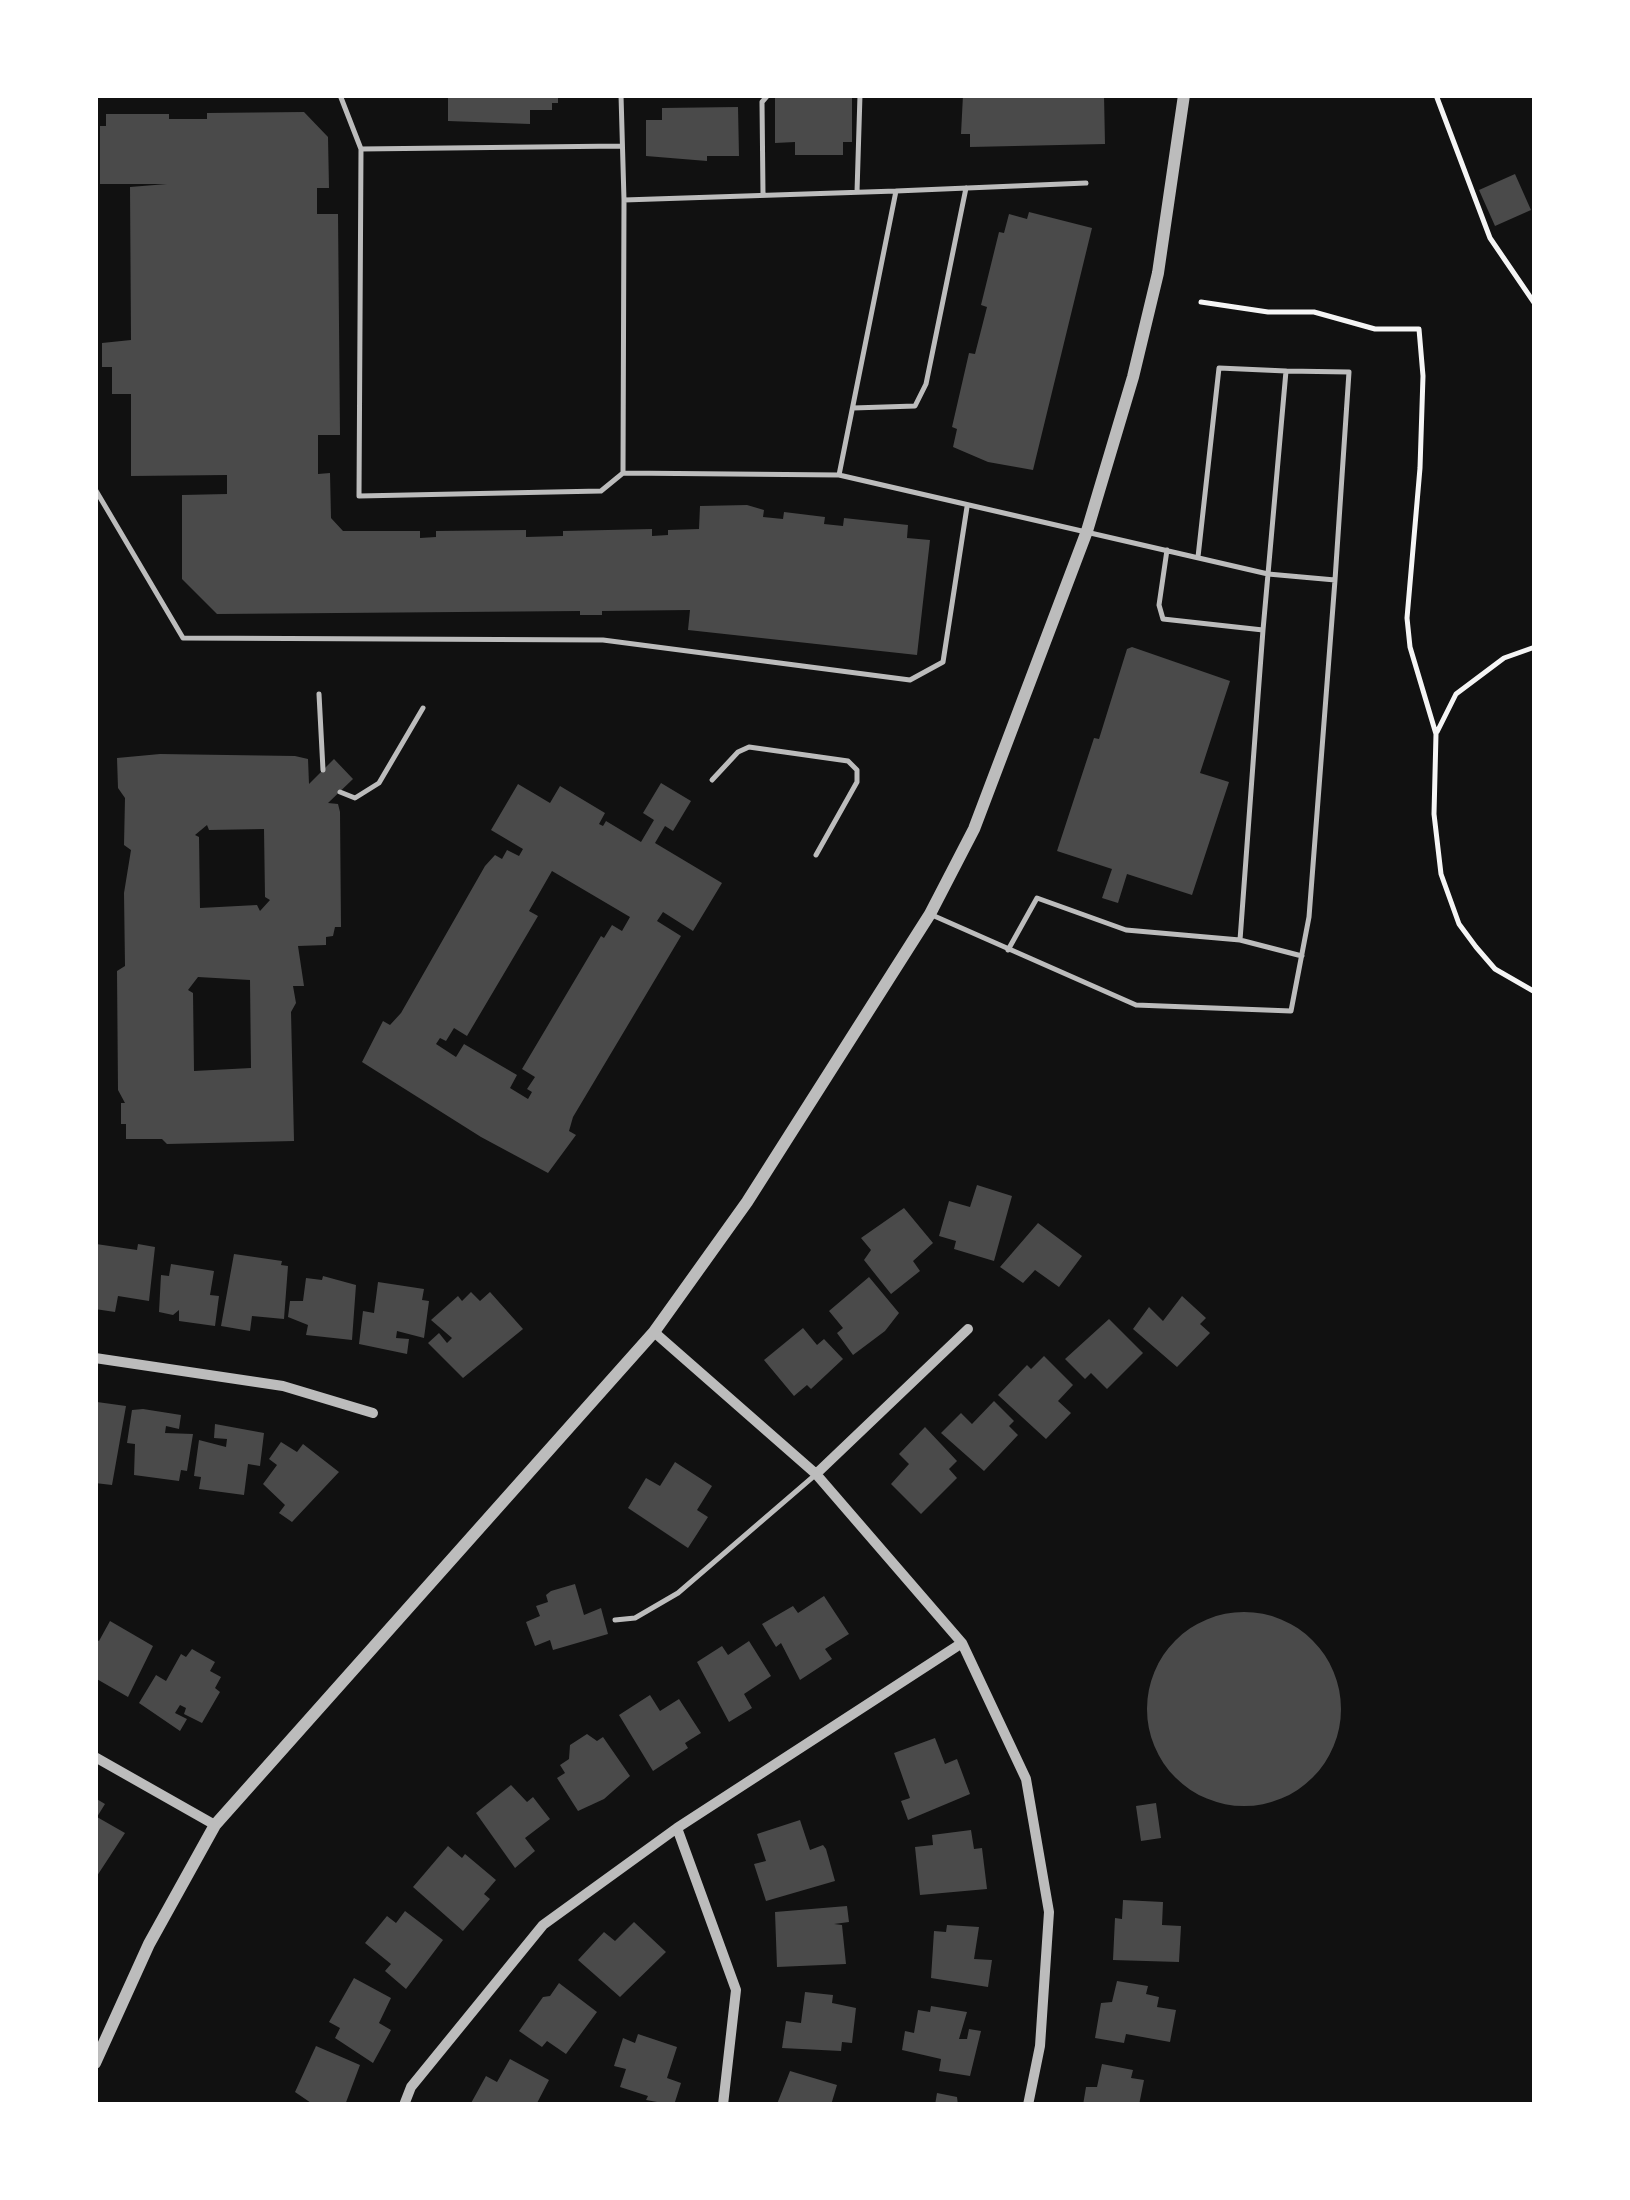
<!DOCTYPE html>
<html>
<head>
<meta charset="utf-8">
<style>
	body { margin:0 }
	#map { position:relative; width:1630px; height:2200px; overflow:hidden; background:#111; font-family:Ubuntu,sans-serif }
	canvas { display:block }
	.frame { position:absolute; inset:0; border:98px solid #fff; pointer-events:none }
</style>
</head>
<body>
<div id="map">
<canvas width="1630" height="2200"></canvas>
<div class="frame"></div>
</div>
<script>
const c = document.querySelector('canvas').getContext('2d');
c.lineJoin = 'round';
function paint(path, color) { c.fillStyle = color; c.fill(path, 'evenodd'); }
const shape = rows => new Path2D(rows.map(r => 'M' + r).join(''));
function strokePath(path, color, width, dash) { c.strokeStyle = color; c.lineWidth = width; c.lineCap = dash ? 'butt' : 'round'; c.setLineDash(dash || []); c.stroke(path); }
const building = shape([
	[448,95,558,95,558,103,552,103,552,110,530,110,530,124,448,121],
	[963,95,1104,95,1105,144,970,147,970,134,961,134],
	[775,98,852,98,852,142,843,142,843,155,795,155,795,142,775,143],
	[738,107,739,156,707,156,707,161,646,156,646,120,662,120,662,108],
	[304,112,328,137,329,188,317,188,317,214,338,214,340,435,318,435,318,474,330,473,331,518,343,531,420,531,420,538,436,537,436,531,526,530,526,537,563,536,563,531,652,529,652,536,668,535,668,530,699,529,700,506,747,505,764,510,763,517,783,519,784,512,825,517,824,524,843,526,844,518,908,525,907,538,930,540,917,655,688,630,690,610,602,611,602,615,580,615,580,611,217,614,182,579,182,495,227,494,227,475,131,476,131,394,112,394,112,367,102,367,102,343,131,340,130,187,167,184,100,184,100,126,106,126,106,114,169,114,169,119,207,119,207,113],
	[1515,174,1531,210,1495,226,1479,190],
	[1029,212,1092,228,1033,470,988,462,953,447,957,429,952,427,969,353,975,354,987,307,981,305,999,232,1004,233,1009,214,1027,219],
	[1132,647,1230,681,1200,773,1229,782,1192,895,1127,874,1118,903,1102,898,1112,869,1057,851,1094,738,1099,739,1127,649],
	[160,754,295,756,308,759,309,784,334,759,353,779,328,803,338,804,340,812,341,927,335,927,333,936,326,937,326,945,298,946,304,986,293,986,296,1003,291,1012,294,1141,167,1144,162,1139,126,1139,126,1124,121,1124,121,1103,125,1103,118,1090,117,971,125,966,124,893,131,850,124,845,125,798,118,788,117,758],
	[207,825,209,830,264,829,265,897,270,900,260,911,257,905,200,908,199,837,195,835],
	[198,977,250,980,251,1068,194,1071,193,993,188,990],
	[661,783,691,801,673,831,665,826,655,843,722,883,693,931,663,912,657,921,681,936,573,1117,569,1131,576,1135,548,1173,481,1137,362,1062,383,1021,390,1025,401,1013,485,866,495,855,502,859,507,850,519,856,523,849,491,830,518,784,550,803,560,786,605,813,599,824,603,826,606,821,641,842,654,820,643,813],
	[552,871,630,917,622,931,612,925,604,938,601,936,522,1069,535,1077,527,1089,532,1092,528,1099,510,1088,517,1075,464,1044,456,1057,436,1044,440,1038,446,1041,454,1028,467,1036,538,916,529,911],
	[977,1185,1012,1196,994,1261,954,1249,956,1241,939,1236,949,1201,970,1207],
	[904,1208,933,1243,913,1261,920,1271,891,1294,864,1260,871,1250,861,1238],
	[1038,1223,1082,1256,1059,1287,1035,1270,1023,1283,1000,1267],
	[96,1244,137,1250,138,1244,155,1247,149,1301,118,1296,115,1312,95,1309],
	[234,1254,282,1261,281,1265,288,1266,284,1319,252,1316,250,1331,221,1326],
	[171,1264,214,1271,210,1295,219,1296,215,1326,179,1321,179,1310,173,1315,159,1312,161,1275,169,1276],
	[323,1276,356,1285,352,1340,306,1335,308,1325,288,1317,290,1301,303,1301,306,1278,322,1280],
	[869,1277,899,1313,885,1331,853,1355,837,1333,843,1328,829,1311],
	[378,1282,424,1289,422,1300,429,1301,424,1338,397,1331,396,1338,409,1339,407,1354,359,1344,363,1311,374,1313],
	[471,1292,480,1301,490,1292,523,1329,463,1378,428,1343,439,1333,447,1343,452,1338,431,1320,458,1296,462,1301],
	[1182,1296,1206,1318,1200,1324,1210,1333,1177,1367,1133,1329,1149,1307,1163,1321],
	[1109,1319,1143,1353,1107,1389,1091,1373,1085,1379,1065,1359],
	[803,1328,817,1345,824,1339,843,1359,811,1389,807,1385,794,1396,764,1360],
	[1044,1356,1073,1385,1058,1401,1071,1413,1046,1439,998,1395,1027,1365,1031,1369],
	[994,1401,1014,1421,1009,1426,1018,1435,984,1471,941,1433,961,1413,972,1424],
	[97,1402,126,1406,112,1485,95,1483],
	[143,1409,181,1415,179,1429,166,1426,165,1433,193,1434,187,1471,181,1470,179,1481,134,1475,135,1444,127,1443,132,1410],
	[215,1424,264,1433,260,1466,248,1464,244,1495,199,1489,201,1477,194,1476,199,1440,226,1447,227,1439,214,1438],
	[925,1427,957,1461,949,1469,957,1478,921,1514,891,1484,909,1464,899,1454],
	[281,1442,297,1452,303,1444,339,1472,292,1522,279,1513,285,1505,263,1484,277,1465,269,1459],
	[675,1462,712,1486,697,1510,708,1517,688,1548,628,1508,646,1478,660,1486],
	[575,1584,584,1615,601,1608,608,1634,553,1650,550,1640,535,1646,526,1622,540,1616,536,1606,548,1602,546,1595,551,1591],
	[824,1596,849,1634,825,1649,832,1659,800,1680,781,1643,776,1647,762,1624,793,1606,798,1613],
	'1147 1709a97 97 0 1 1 194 0a97 97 0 1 1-194 0Z',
	[110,1621,153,1646,128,1697,95,1678,95,1639,99,1641],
	[749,1641,771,1676,744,1694,752,1708,729,1722,697,1662,722,1646,728,1655],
	[192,1649,215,1662,210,1671,221,1677,215,1688,220,1692,202,1723,184,1714,186,1708,180,1705,175,1713,187,1719,180,1731,139,1703,156,1675,166,1681,181,1654,186,1657],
	[650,1695,660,1711,679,1699,701,1733,685,1743,688,1748,653,1771,619,1715],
	[587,1734,597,1741,603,1737,630,1776,604,1799,578,1811,557,1778,565,1773,560,1765,569,1759,570,1745],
	[935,1738,945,1764,957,1759,970,1794,908,1820,901,1801,910,1798,894,1753],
	[511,1785,527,1802,533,1797,550,1819,525,1838,535,1851,515,1868,476,1813],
	[95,1798,105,1804,97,1817,125,1833,95,1879],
	[1156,1803,1161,1838,1141,1841,1136,1806],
	[800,1820,810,1850,823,1845,826,1849,835,1881,766,1901,754,1864,766,1861,757,1834],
	[971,1830,974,1849,982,1848,987,1889,920,1895,915,1847,933,1845,932,1835],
	[448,1846,462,1858,465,1854,496,1880,484,1894,490,1899,463,1931,413,1887],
	[1123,1900,1163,1902,1162,1925,1181,1926,1179,1962,1113,1960,1115,1918,1122,1919],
	[847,1906,849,1922,834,1924,842,1925,846,1964,777,1967,775,1912],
	[405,1911,443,1940,406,1989,385,1971,391,1964,365,1943,387,1916,396,1923],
	[634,1922,666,1952,620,1997,578,1960,604,1932,615,1941],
	[947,1925,979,1927,974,1959,992,1960,988,1987,931,1978,934,1931,946,1932],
	[354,1978,391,1998,379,2023,391,2030,373,2063,335,2038,340,2028,329,2022],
	[1117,1981,1148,1986,1146,1994,1159,1997,1157,2007,1176,2010,1170,2042,1126,2034,1124,2043,1095,2038,1101,2003,1112,2002],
	[559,1983,597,2012,566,2054,547,2041,542,2047,519,2031,543,1997,550,1996],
	[805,1992,833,1995,832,2003,856,2008,852,2043,842,2042,841,2051,782,2048,786,2021,801,2023],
	[931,2006,967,2012,959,2039,967,2039,969,2029,981,2031,970,2076,939,2071,941,2059,902,2050,905,2031,914,2033,918,2010,930,2012],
	[638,2034,677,2047,667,2078,681,2083,674,2105,646,2100,648,2096,620,2087,626,2069,614,2066,623,2038,635,2043],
	[316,2046,360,2065,345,2105,314,2105,295,2092],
	[510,2059,549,2080,536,2105,470,2105,486,2076,497,2082],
	[1102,2064,1133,2070,1131,2078,1144,2080,1139,2105,1083,2105,1086,2087,1097,2087],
	[790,2071,837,2085,831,2105,777,2104],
	[937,2093,957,2097,958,2105,935,2105]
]);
const path = shape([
	[1436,95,1490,238,1535,304],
	[1201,302,1268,312,1314,312,1375,329,1419,329,1423,376,1420,468,1407,618,1410,647,1436,734,1434,814,1441,874,1459,924,1476,947,1495,969,1535,992],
	[1437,732,1456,694,1504,658,1535,647]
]);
const service = shape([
	[340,95,361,149,359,496,601,491,623,473],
	[621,95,624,200],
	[361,149,621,146],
	[1086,183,896,191,839,475,1268,574,1335,580,1349,372,1286,371,1268,574,1263,630,1258,696,1240,940,1302,956],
	[857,192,860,95],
	[763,194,762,102,768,95],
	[853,408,915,406,926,384,966,188],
	[839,475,623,473,624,200,896,191],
	[95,489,183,638,603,640,910,680,943,662,967,507],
	[1167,550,1159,605,1163,619,1263,630],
	[1198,557,1219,368,1286,371],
	[319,694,323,770],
	[712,780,738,752,749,747,848,761,857,770,857,782,816,855],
	[340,792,355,798,379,783,423,708],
	[932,915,1136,1005,1291,1011,1309,917,1335,580],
	[1008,950,1037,898,1126,930,1240,940],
	[615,1620,635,1618,678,1593,814,1476]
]);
const minor = shape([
	[654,1332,816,1474,962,1643,1026,1779,1049,1912,1040,2046,1028,2105],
	[95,1358,283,1386,373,1413],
	[816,1474,968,1329],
	[95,1757,215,1825],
	[677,1828,736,1990,723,2105],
	[404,2105,411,2087,543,1925,677,1828,962,1643]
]);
const tertiary = shape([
	[95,2063,149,1944,215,1825,654,1332,747,1202,930,914,974,829,1087,531,1133,377,1158,273,1184,95]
]);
paint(building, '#4a4a4a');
strokePath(path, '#f5f5f5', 5);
strokePath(service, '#bcbcbc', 5);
strokePath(minor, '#bcbcbc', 10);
strokePath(tertiary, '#bcbcbc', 12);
</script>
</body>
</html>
